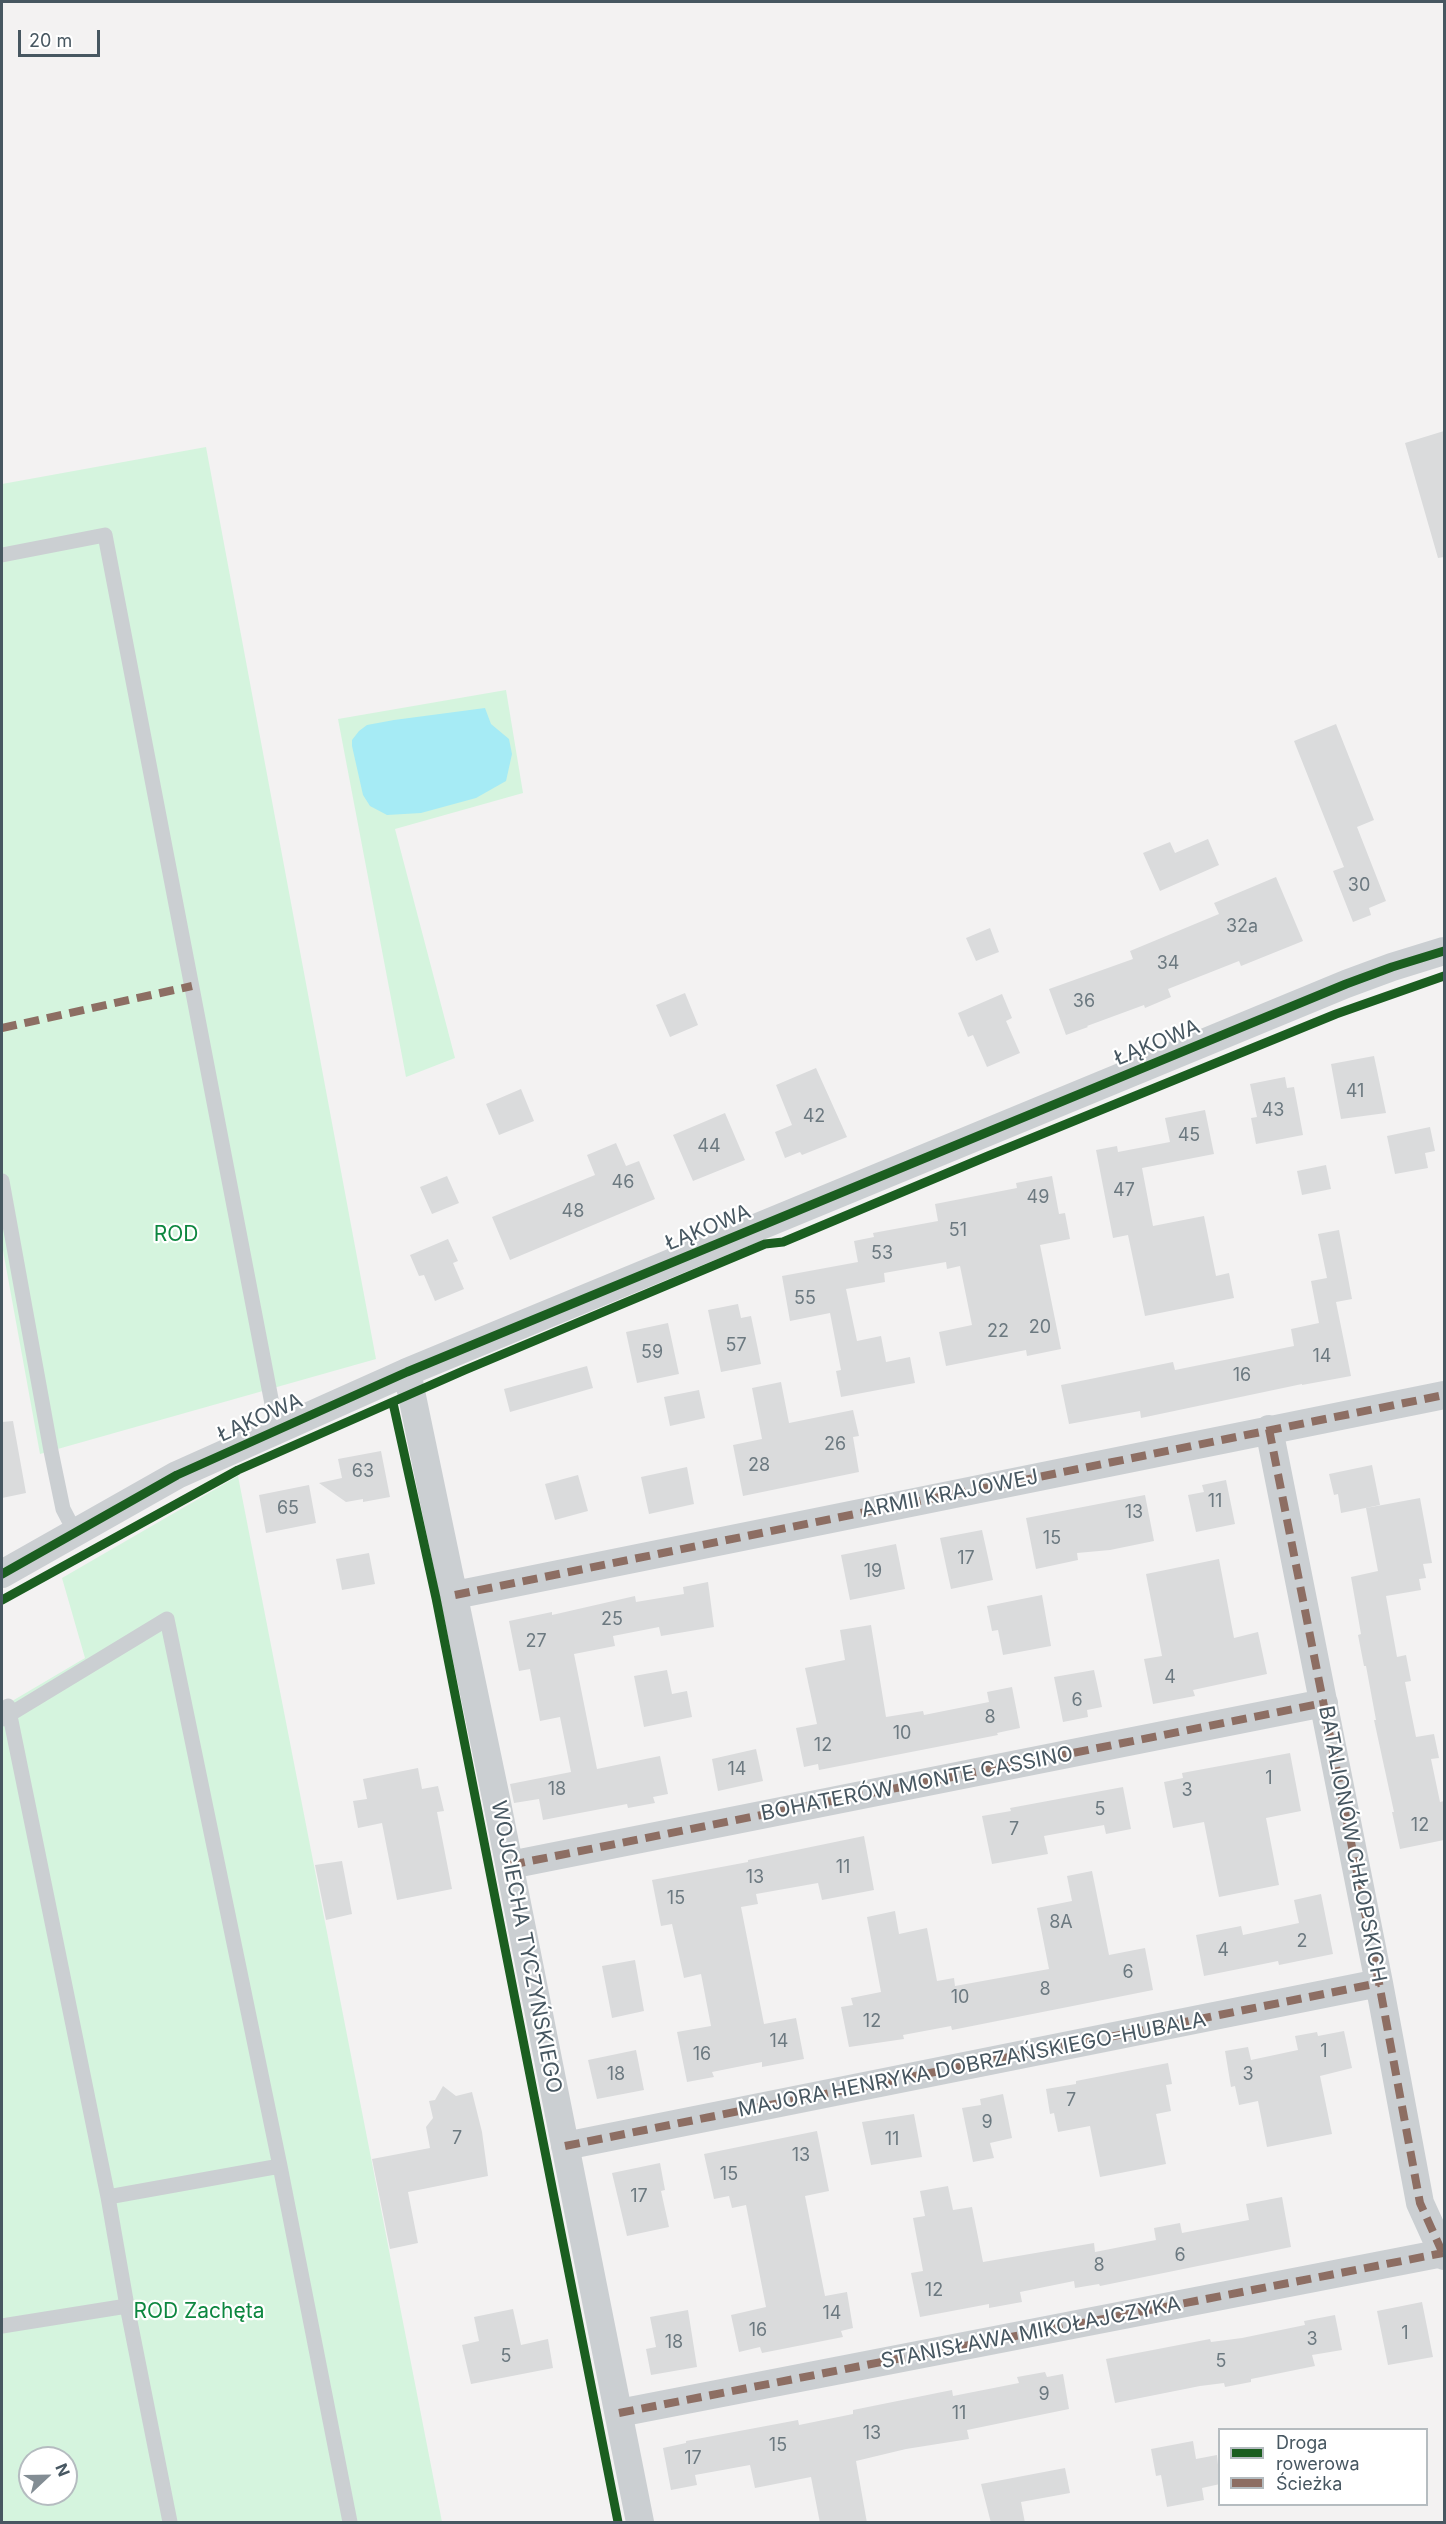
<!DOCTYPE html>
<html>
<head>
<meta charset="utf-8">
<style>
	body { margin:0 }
	#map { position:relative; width:1446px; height:2524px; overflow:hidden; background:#f3f2f2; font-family:Inter,sans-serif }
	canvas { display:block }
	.frame { position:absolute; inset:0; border:3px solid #475761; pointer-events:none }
	.legend { position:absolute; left:1218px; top:2428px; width:210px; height:78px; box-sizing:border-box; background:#fff; border:2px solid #b5bcc0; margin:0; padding:8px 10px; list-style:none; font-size:18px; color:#475761 }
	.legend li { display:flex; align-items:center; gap:12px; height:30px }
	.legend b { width:30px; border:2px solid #b5bcc0 }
	.north { position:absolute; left:18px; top:2446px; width:60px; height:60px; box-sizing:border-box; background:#fff; border:2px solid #b5bcc0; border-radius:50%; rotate:68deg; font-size:16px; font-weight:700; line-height:24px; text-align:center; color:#475761 }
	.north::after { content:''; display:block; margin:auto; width:21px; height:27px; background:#838d94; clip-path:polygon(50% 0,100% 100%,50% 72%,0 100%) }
	.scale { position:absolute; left:18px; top:30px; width:82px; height:27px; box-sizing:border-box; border:3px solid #475761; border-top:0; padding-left:8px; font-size:18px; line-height:21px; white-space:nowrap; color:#475761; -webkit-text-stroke:4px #fff; paint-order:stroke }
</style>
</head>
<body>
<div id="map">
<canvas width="1446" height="2524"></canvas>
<div class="frame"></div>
<ul class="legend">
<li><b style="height:8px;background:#1b5e20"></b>Droga rowerowa</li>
<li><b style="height:8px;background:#8d6e63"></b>Ścieżka</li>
</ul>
<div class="north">N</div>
<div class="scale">20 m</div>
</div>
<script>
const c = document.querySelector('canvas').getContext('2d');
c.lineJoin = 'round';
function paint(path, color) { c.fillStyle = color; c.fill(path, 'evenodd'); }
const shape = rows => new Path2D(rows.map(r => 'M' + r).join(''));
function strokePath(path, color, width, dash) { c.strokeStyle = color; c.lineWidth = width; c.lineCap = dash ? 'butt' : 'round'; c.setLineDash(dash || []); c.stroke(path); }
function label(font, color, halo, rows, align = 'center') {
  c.font = font + ' Inter,sans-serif'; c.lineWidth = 4.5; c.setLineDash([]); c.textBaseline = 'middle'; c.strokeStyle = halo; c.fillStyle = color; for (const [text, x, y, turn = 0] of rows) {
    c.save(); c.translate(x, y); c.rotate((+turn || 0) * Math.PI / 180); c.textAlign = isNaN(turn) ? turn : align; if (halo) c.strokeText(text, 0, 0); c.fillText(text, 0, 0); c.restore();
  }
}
const green = shape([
	[206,447,376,1359,40,1454,2,1245,2,484],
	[506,690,523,793,395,829,455,1058,406,1077,338,719],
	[238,1476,442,2522,2,2522,2,1707,85,1658,62,1578],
	[30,2458,66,2458,66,2494,30,2494]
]);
const water = shape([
	[485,708,491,724,509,739,512,754,506,781,476,798,421,813,387,815,370,806,363,795,352,746,352,740,359,731,367,725,394,720]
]);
const building = shape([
	[1444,431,1444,557,1438,558,1405,443],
	[1336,724,1374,820,1357,827,1386,901,1369,908,1371,915,1353,922,1333,871,1344,867,1294,741],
	[1208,839,1219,865,1160,891,1143,853,1170,842,1175,853],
	[1276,877,1303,941,1241,966,1239,961,1168,989,1171,997,1145,1008,1144,1005,1087,1026,1088,1027,1066,1035,1049,989,1133,959,1130,951,1219,914,1214,903],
	[990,928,999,952,976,961,966,938],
	[685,993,698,1025,670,1037,656,1005],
	[1002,994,1012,1018,1006,1021,1020,1053,987,1067,973,1035,968,1037,958,1013],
	[1374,1056,1386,1113,1341,1119,1331,1064],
	[816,1068,847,1137,802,1155,800,1152,785,1158,775,1132,792,1125,776,1085],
	[1285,1077,1287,1088,1294,1087,1303,1135,1256,1144,1251,1118,1257,1117,1250,1084],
	[521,1089,534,1121,499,1135,486,1104],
	[1205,1110,1214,1154,1142,1168,1153,1226,1204,1216,1216,1276,1229,1273,1234,1298,1145,1316,1128,1235,1113,1238,1096,1150,1117,1146,1118,1152,1170,1142,1165,1118],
	[725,1113,745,1160,693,1181,673,1135],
	[1430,1127,1435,1151,1425,1153,1428,1168,1395,1174,1387,1136],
	[616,1143,626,1166,639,1161,655,1199,510,1260,492,1217,595,1175,587,1155],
	[1326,1165,1331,1189,1302,1195,1297,1171],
	[447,1176,459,1203,432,1214,420,1187],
	[1052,1176,1059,1214,1065,1213,1070,1239,1040,1245,1061,1349,1027,1356,1026,1350,946,1366,939,1332,972,1325,960,1266,947,1269,946,1262,884,1273,885,1282,846,1289,857,1341,881,1336,886,1362,910,1357,915,1383,841,1397,836,1371,841,1370,830,1313,790,1321,782,1276,858,1262,854,1241,874,1237,873,1233,938,1221,935,1204,1017,1188,1016,1183],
	[1339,1230,1352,1299,1336,1302,1351,1376,1302,1385,1302,1384,1141,1418,1140,1411,1069,1424,1061,1385,1173,1362,1175,1370,1294,1346,1291,1329,1319,1323,1311,1281,1327,1278,1318,1234],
	[448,1239,458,1261,453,1263,464,1289,435,1301,424,1275,419,1276,410,1255],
	[738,1304,741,1318,751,1316,761,1364,721,1372,708,1310],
	[668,1323,679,1374,637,1383,626,1332],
	[587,1366,593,1388,510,1412,504,1389],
	[781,1382,789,1423,853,1410,859,1436,853,1437,859,1472,743,1496,733,1445,762,1439,752,1388],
	[699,1390,705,1418,670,1426,664,1397],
	[13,1421,26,1493,2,1498,2,1422],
	[381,1451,390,1497,363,1502,363,1499,346,1502,319,1483,342,1478,338,1459],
	[1372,1465,1380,1505,1341,1513,1338,1494,1334,1495,1329,1474],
	[687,1467,694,1504,649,1514,641,1477],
	[578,1475,588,1511,555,1520,545,1484],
	[1226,1480,1235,1524,1196,1532,1188,1495,1204,1492,1202,1485],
	[309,1485,316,1523,266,1533,259,1495],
	[1145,1495,1154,1541,1110,1550,1077,1553,1078,1560,1036,1569,1026,1518],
	[1420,1498,1432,1563,1423,1564,1426,1578,1419,1579,1421,1590,1386,1596,1397,1657,1406,1655,1411,1681,1405,1682,1416,1737,1434,1734,1439,1758,1431,1759,1440,1802,1444,1801,1444,1840,1400,1849,1392,1812,1394,1812,1374,1720,1376,1720,1366,1666,1364,1666,1358,1635,1361,1634,1351,1577,1378,1571,1366,1508],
	[982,1530,993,1580,951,1589,940,1538],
	[896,1544,905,1589,850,1600,841,1555],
	[369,1553,375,1584,342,1590,336,1559],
	[1219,1559,1234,1638,1258,1632,1267,1674,1193,1690,1195,1696,1153,1704,1144,1659,1162,1656,1146,1574],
	[708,1582,714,1627,661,1636,659,1627,613,1636,615,1646,574,1654,597,1769,660,1756,668,1794,653,1797,655,1803,628,1808,627,1804,543,1820,539,1799,514,1803,510,1784,571,1772,560,1717,540,1721,530,1669,519,1671,509,1621,552,1612,552,1615,635,1596,636,1602,684,1594,683,1587],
	[1042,1595,1051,1646,1003,1655,998,1630,992,1631,987,1606],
	[871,1625,886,1717,923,1711,924,1715,989,1702,987,1692,1012,1687,1020,1728,997,1733,998,1735,819,1770,818,1764,804,1767,796,1728,817,1724,805,1668,845,1660,840,1630],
	[667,1670,672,1694,687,1691,692,1717,644,1727,634,1676],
	[1094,1670,1102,1707,1087,1710,1088,1717,1063,1722,1054,1677],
	[756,1749,763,1781,718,1791,712,1759],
	[1290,1753,1301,1811,1266,1818,1279,1885,1219,1897,1204,1822,1173,1828,1164,1782,1183,1778,1182,1773],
	[418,1768,422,1789,438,1786,444,1811,437,1812,452,1889,397,1900,382,1823,358,1828,353,1801,367,1799,363,1779],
	[1123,1787,1131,1829,1106,1834,1104,1825,1044,1836,1048,1854,992,1864,982,1816,1011,1811,1010,1808],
	[864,1836,874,1890,822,1900,818,1883,756,1894,758,1904,741,1907,764,2024,796,2018,804,2059,762,2067,762,2062,712,2072,714,2077,687,2082,677,2032,711,2026,701,1974,684,1978,672,1924,661,1926,652,1880,748,1862,748,1860],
	[342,1861,352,1914,326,1920,315,1865],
	[1092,1871,1109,1955,1145,1948,1153,1990,952,2030,951,2026,903,2035,904,2039,849,2047,841,2007,853,2005,851,1998,881,1992,867,1917,895,1911,899,1934,927,1928,937,1981,954,1978,955,1986,1049,1969,1037,1908,1072,1901,1067,1876],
	[1321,1894,1333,1954,1279,1965,1278,1961,1204,1976,1196,1935,1241,1926,1243,1935,1299,1923,1294,1900],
	[635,1960,644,2011,612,2018,602,1966],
	[1344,2031,1352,2068,1320,2076,1332,2134,1267,2147,1258,2101,1239,2105,1235,2086,1231,2087,1225,2051,1248,2047,1251,2060,1298,2050,1295,2036,1317,2032,1318,2036],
	[636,2050,644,2090,597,2099,588,2060],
	[1168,2063,1172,2084,1166,2085,1171,2111,1156,2114,1166,2164,1100,2177,1090,2126,1058,2132,1054,2113,1050,2114,1046,2089,1076,2084,1076,2081],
	[443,2086,456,2096,472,2092,482,2132,488,2176,408,2192,418,2243,390,2249,372,2159,430,2148,426,2127,433,2118,429,2101,435,2100],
	[1003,2094,1012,2138,990,2143,994,2158,973,2162,962,2108,981,2105,980,2099],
	[914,2114,922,2157,871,2165,862,2122],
	[817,2131,829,2191,805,2196,825,2296,847,2292,853,2328,841,2331,843,2337,762,2353,760,2347,739,2352,731,2315,766,2307,746,2205,732,2208,729,2196,714,2199,704,2154],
	[660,2163,665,2190,661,2191,669,2227,627,2236,612,2173],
	[948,2186,953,2210,972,2207,983,2262,1094,2243,1095,2252,1156,2240,1154,2228,1180,2223,1182,2233,1249,2220,1246,2204,1282,2197,1291,2247,1100,2286,1099,2284,1075,2288,1074,2281,1020,2292,1022,2302,989,2308,989,2304,920,2317,911,2273,923,2271,913,2218,925,2216,920,2191],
	[1422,2302,1433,2357,1388,2365,1377,2311],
	[513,2309,521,2345,548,2339,553,2368,471,2384,462,2345,479,2341,474,2317],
	[688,2310,697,2367,651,2375,646,2349,656,2347,650,2317],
	[1335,2315,1342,2350,1312,2355,1315,2366,1251,2379,1251,2382,1225,2387,1224,2383,1200,2386,1115,2403,1106,2359,1210,2339,1211,2342,1242,2338,1305,2325,1304,2321],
	[1045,2372,1047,2377,1063,2374,1069,2409,967,2430,969,2439,906,2449,856,2461,867,2523,820,2523,811,2477,755,2488,750,2465,695,2475,697,2485,671,2490,663,2448,686,2443,686,2441,798,2420,799,2425,853,2414,853,2410,952,2390,953,2396,1019,2383,1017,2377],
	[1193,2441,1196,2459,1217,2455,1220,2484,1202,2488,1204,2500,1167,2507,1161,2475,1156,2476,1151,2449],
	[1065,2468,1070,2493,1021,2502,1025,2523,991,2523,981,2484]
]);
const lane = shape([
	[2,555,105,535,273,1409,278,1429],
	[2,1181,51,1451,63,1509,75,1532],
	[8,1706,108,2197],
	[2,1719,167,1619,280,2166,350,2522],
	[127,2306,108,2197,280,2166],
	[2,2326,127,2306,170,2522]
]);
const street = shape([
	[407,1372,497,1803,640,2522],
	[1269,1429,1379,1983,1420,2203,1444,2256],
	[2,1574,177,1475,407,1372,1346,984,1392,967,1444,951],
	[455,1595,1444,1395],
	[510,1865,1324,1703],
	[565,2146,1379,1983],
	[619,2413,1443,2253]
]);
const quiet = shape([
	[2,1028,192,986],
	[1269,1429,1379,1983,1420,2203,1444,2256],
	[455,1595,1444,1395],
	[510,1865,1324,1703],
	[565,2146,1379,1983],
	[619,2413,1443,2253]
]);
const cycleway = shape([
	[393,1403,436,1598,618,2522],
	[2,1574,177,1475,407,1372,1346,984,1392,967,1444,951],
	[2,1600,238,1470,465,1370,765,1244,783,1242,988,1156,1336,1014,1444,976]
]);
const numberNames = [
	["30",1359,886],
	["32a",1242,927],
	["34",1168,964],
	["36",1084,1002],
	["41",1355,1092],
	["43",1273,1111],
	["42",814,1117],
	["45",1189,1136],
	["44",709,1147],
	["46",623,1183],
	["47",1124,1191],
	["49",1038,1198],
	["48",573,1212],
	["51",958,1231],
	["53",882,1254],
	["55",805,1299],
	["20",1040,1328],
	["22",998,1332],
	["57",736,1346],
	["59",652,1353],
	["14",1322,1357],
	["16",1242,1376],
	["26",835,1445],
	["28",759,1466],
	["63",363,1472],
	["11",1215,1502],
	["65",288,1509],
	["13",1134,1513],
	["15",1052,1539],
	["17",966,1559],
	["19",873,1572],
	["25",612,1620],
	["27",536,1642],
	["4",1170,1678],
	["6",1077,1701],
	["8",990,1718],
	["10",902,1734],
	["12",823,1746],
	["14",737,1770],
	["1",1269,1779],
	["18",557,1790],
	["3",1187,1791],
	["5",1100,1810],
	["12",1420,1826],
	["7",1014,1830],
	["11",843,1868],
	["13",755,1878],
	["15",676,1899],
	["8A",1061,1923],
	["2",1302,1942],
	["4",1223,1951],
	["6",1128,1973],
	["8",1045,1990],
	["10",960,1998],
	["12",872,2022],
	["14",779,2042],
	["1",1324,2052],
	["16",702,2055],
	["18",616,2075],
	["3",1248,2075],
	["7",1071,2101],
	["9",987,2123],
	["7",457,2139],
	["11",892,2140],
	["13",801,2156],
	["15",729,2175],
	["17",639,2197],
	["6",1180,2256],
	["8",1099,2266],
	["12",934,2291],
	["14",832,2314],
	["16",758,2331],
	["1",1405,2334],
	["3",1312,2340],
	["18",674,2343],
	["5",506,2357],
	["5",1221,2362],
	["9",1044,2395],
	["11",959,2414],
	["13",872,2434],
	["15",778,2446],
	["17",693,2459]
];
const streetNames = [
	["ŁĄKOWA",1157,1043,-22],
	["ŁĄKOWA",708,1228,-22],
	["ŁĄKOWA",260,1418,-24],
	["ARMII KRAJOWEJ",950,1494,-11],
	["BOHATERÓW MONTE CASSINO",917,1784,-11],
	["BATALIONÓW CHŁOPSKICH",1352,1844,79],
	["WOJCIECHA TYCZYŃSKIEGO",526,1947,79],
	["MAJORA HENRYKA DOBRZAŃSKIEGO-HUBALA",972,2065,-11],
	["STANISŁAWA MIKOŁAJCZYKA",1031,2333,-11]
];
const parkNames = [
	["ROD",176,1235],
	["ROD Zachęta",199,2312]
];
paint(green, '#d5f4de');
paint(water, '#a6ebf5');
paint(building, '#dadbdc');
strokePath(lane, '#cbcfd2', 15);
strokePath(street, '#cbcfd2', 28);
strokePath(quiet, '#8d6e63', 8, [15, 8]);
strokePath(cycleway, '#1b5e20', 9);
label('18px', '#6c7980', null, numberNames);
label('21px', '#475761', '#fff', streetNames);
label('21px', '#0d8740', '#fff', parkNames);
</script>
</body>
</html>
